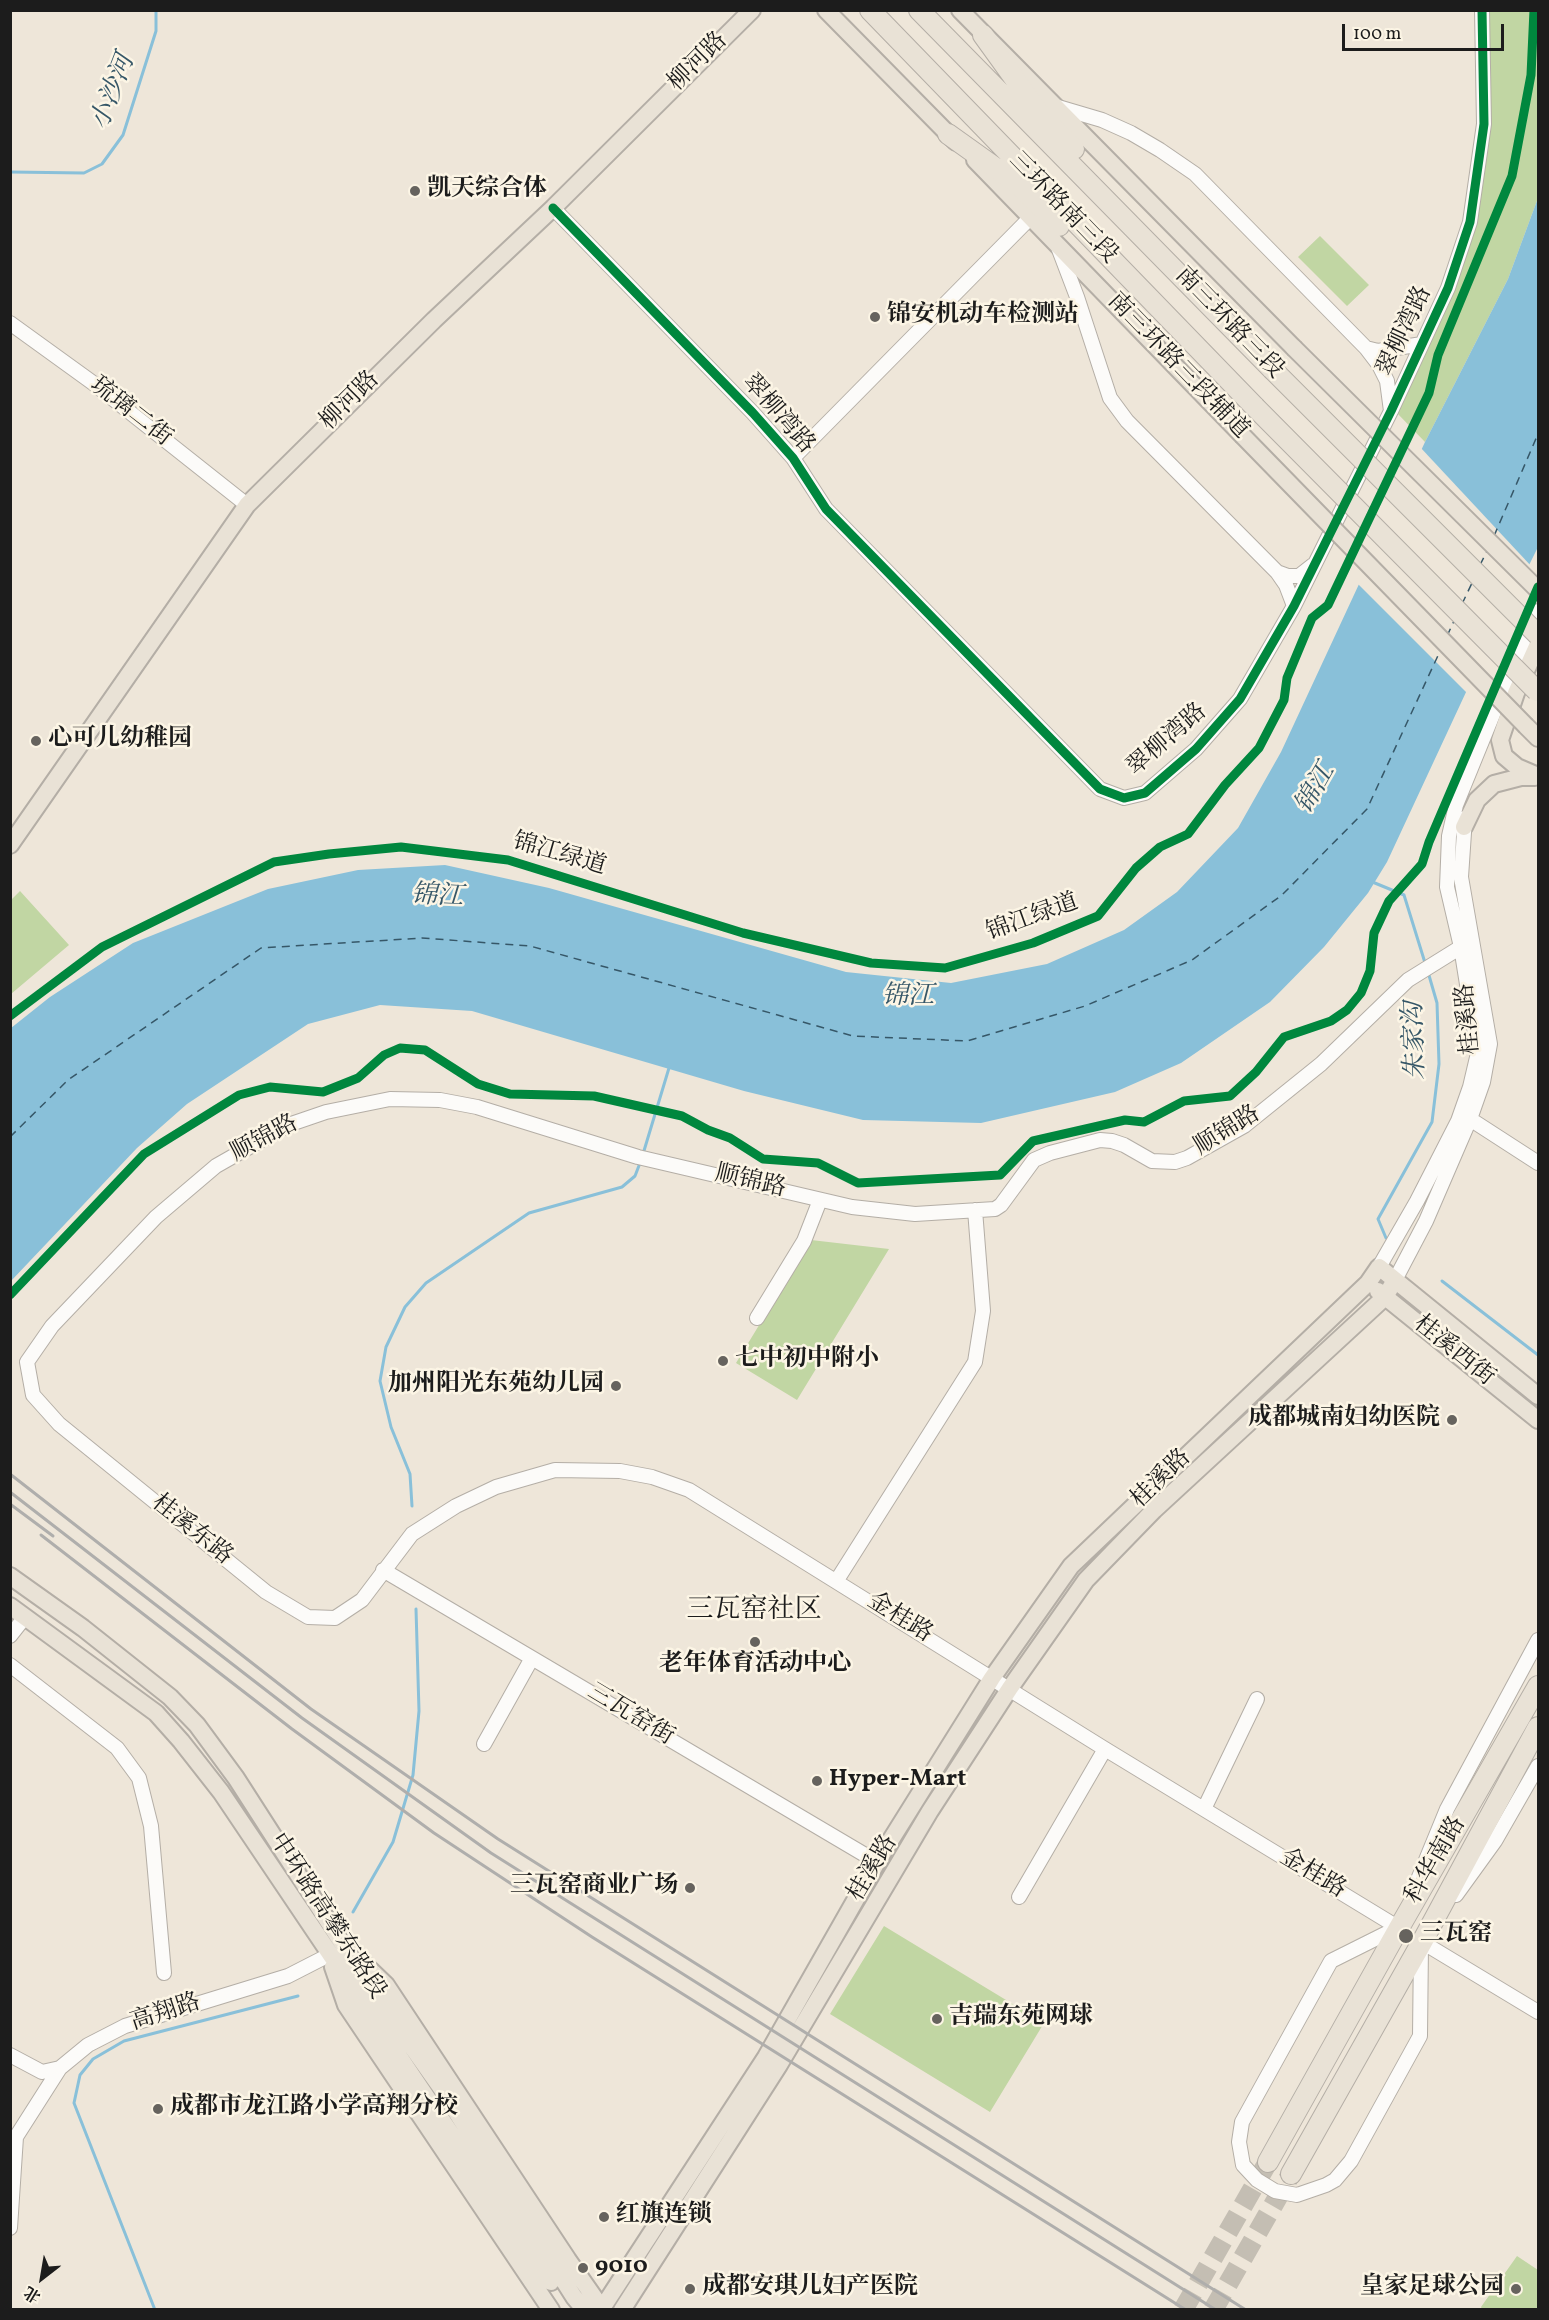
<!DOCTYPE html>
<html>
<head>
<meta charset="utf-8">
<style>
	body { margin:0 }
	#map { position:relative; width:1549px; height:2320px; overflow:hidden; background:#eee6d9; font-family:Vollkorn,"Noto Serif SC",serif }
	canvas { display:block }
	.frame { position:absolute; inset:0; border:12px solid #1c1c1c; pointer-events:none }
	.north { position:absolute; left:12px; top:2248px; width:60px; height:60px; -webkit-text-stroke:4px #fcf5e5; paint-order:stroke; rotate:211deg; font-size:16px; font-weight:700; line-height:24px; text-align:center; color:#1c1c1c }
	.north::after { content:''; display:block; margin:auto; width:21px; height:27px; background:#1c1c1c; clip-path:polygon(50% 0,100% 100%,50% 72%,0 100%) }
	.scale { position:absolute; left:1342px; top:24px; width:162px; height:27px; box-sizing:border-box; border:3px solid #1c1c1c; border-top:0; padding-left:8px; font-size:18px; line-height:21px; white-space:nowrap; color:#1c1c1c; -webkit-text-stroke:4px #fcf5e5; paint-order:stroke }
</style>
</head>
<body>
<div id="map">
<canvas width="1549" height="2320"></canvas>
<div class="frame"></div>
<div class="north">北</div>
<div class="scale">100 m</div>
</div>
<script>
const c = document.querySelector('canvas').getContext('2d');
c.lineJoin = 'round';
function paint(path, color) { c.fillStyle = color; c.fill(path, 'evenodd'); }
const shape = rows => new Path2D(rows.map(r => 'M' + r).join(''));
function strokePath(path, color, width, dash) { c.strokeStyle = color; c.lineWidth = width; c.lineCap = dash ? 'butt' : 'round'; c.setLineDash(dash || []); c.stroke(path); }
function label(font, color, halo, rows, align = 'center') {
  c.font = font + ' Vollkorn,"Noto Serif SC",serif'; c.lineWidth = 5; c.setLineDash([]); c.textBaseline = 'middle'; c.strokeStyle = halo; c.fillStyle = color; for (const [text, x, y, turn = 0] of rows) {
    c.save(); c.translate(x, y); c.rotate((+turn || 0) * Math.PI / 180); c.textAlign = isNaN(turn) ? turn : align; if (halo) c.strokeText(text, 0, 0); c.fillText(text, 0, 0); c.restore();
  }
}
const green = shape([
	[1489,11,1538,11,1538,198,1508,279,1425,442,1397,413,1439,321,1490,124],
	[1320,236,1369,285,1347,306,1298,257],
	[20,891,69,945,11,994,11,900],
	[811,1240,889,1249,797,1400,736,1363],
	[884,1926,1044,2023,990,2112,830,2014],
	[1517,2256,1538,2270,1538,2309,1482,2309,1481,2307]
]);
const water = shape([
	[1538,198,1538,547,1467,690,1387,862,1368,893,1324,947,1270,1002,1181,1063,1115,1092,981,1123,863,1120,744,1091,472,1011,380,1005,308,1024,187,1104,137,1148,11,1281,11,1028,50,997,133,943,268,889,358,870,445,865,549,888,846,972,951,983,1047,964,1124,930,1177,892,1238,828,1281,752,1425,442,1508,279]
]);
const pier = shape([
	[1420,447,1532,567,1468,694,1356,582]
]);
const stream = shape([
	[10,172,84,173,102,164,123,135,156,31,156,10],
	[1370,881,1404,895,1426,966],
	[643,1154,669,1068],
	[1386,1238,1378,1219,1432,1122,1439,1064,1437,1003,1428,972],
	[1442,1281,1538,1355],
	[412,1506,410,1474,391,1427,380,1381,386,1347,405,1307,426,1283,529,1213,622,1187,635,1176,640,1163],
	[353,1912,393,1842,413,1775,419,1711,416,1609],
	[155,2310,74,2103,80,2075,93,2059,124,2041,298,1996]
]);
const ferry = shape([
	[1494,536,1538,434],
	[1480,565,1487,551],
	[1462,604,1472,583],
	[1447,636,1454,621],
	[10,1137,68,1080,261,948,422,938,530,946,853,1036,967,1041,1085,1006,1192,960,1282,895,1367,809,1441,649]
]);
const highwayTunnel = shape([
	[1183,2310,1268,2162],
	[1213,2310,1291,2174]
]);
const minor = shape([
	[1058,107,1102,120,1131,133,1160,150,1195,174,1366,348,1378,351,1422,344],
	[553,208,753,413,793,458,826,509,1100,789,1124,798,1145,793,1196,749,1240,699,1294,606,1391,411,1448,288,1470,222,1484,124,1482,10],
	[1058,247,1077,297,1110,398,1127,421,1277,572,1286,585,1294,606],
	[10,323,93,383,247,505],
	[1366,348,1379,365,1387,381,1391,411],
	[793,458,1031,217],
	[1277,572,1288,576,1299,576,1313,565],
	[1470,1119,1538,1163],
	[1379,1267,1417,1201,1458,1121,1470,1087,1478,1053,1461,947,1447,887,1449,836,1456,805,1511,670,1538,611],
	[1395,1280,1426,1221,1470,1119,1483,1082,1490,1044,1461,877,1465,818],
	[757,1318,804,1241,820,1200],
	[383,1570,877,1862],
	[837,1580,975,1362,983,1311,975,1210],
	[10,1636,25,1617],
	[10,1665,117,1748,139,1778,151,1826,164,1973],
	[484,1744,532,1658],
	[1204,1809,1257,1699],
	[1417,1882,1447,1809,1538,1640],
	[1456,1895,1495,1841,1538,1766],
	[1019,1897,1105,1749],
	[1399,1927,1331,1961,1242,2122,1239,2142,1243,2165,1257,2180,1275,2191,1297,2195,1326,2185,1335,2180,1351,2161,1420,2036,1421,1945],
	[1399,1928,1105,1749,689,1490,652,1477,620,1471,555,1470,496,1487,456,1506,412,1534,362,1600,335,1618,308,1617,266,1592,59,1424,33,1395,27,1362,52,1326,156,1217,216,1166,288,1125,326,1112,390,1099,440,1100,477,1107,638,1157,852,1207,915,1214,995,1209,1001,1205,1034,1160,1050,1153,1100,1140,1112,1141,1124,1145,1152,1161,1175,1162,1187,1158,1244,1126,1321,1064,1408,980,1461,947,1472,943],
	[1422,1942,1538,2012],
	[10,2055,42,2072,60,2068,88,2045,125,2026,288,1976,329,1955],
	[10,2228,16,2137,60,2068]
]);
const major = shape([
	[826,10,956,142],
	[960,10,1294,348],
	[975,160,1242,435],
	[1538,644,1516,693,1500,740,1504,756,1517,767,1538,776],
	[1526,726,1538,738],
	[1464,827,1477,800,1494,784,1521,777,1535,777],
	[10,845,247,505,434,320,553,208,752,10],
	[1378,1291,1538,1420],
	[10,1576,83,1628,170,1697,197,1725,236,1778,378,1999,441,2088,574,2297,585,2310],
	[10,1606,156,1713,181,1741,221,1792,551,2282],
	[361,1961,386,1985,568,2260,603,2310],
	[333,1967,346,2005,551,2310],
	[601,2310,766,2057,877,1862,992,1678,1071,1566,1368,1283,1379,1267,1538,1396],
	[622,2310,779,2065,930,1811,1010,1688,1086,1580,1154,1510,1385,1297,1395,1280]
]);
const highway = shape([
	[870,10,1255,407],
	[919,10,1272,369],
	[983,35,1040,114,1074,149],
	[948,134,1018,184,1059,226],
	[1268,2162,1399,1928,1538,1686],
	[1291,2174,1422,1942,1538,1727]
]);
const rail = shape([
	[10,1474,311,1709,498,1839,1246,2310],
	[10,1492,302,1718,491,1853,1216,2310],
	[10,1504,53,1536],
	[41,1535,292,1729,434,1833,592,1937,1186,2310]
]);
const majorBridge = shape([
	[1294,348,1538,590],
	[1242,435,1526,726]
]);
const highwayBridge = shape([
	[1272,369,1538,635],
	[1255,407,1537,691]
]);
const cycleway = shape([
	[553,208,753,413,793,458,826,509,1100,789,1124,798,1145,793,1196,749,1240,699,1294,606,1391,411,1448,288,1470,222,1484,124,1482,10],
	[10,1016,102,947,274,862,329,854,401,847,508,860,743,933,871,963,945,968,1033,943,1098,916,1136,868,1160,847,1188,834,1225,785,1259,748,1284,700,1287,678,1312,618,1328,605,1429,393,1438,355,1512,176,1531,75,1534,10],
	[10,1295,144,1154,239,1095,270,1087,323,1092,358,1078,384,1055,400,1048,425,1050,478,1084,510,1094,594,1096,682,1116,708,1130,730,1138,763,1159,818,1163,858,1183,1000,1175,1033,1141,1125,1120,1144,1122,1184,1101,1230,1096,1256,1072,1284,1037,1331,1021,1347,1010,1361,993,1370,971,1374,933,1389,901,1422,864,1429,842,1538,587]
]);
const markers = [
	[415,191,6,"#66635e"],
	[875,317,6,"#66635e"],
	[36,741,6,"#66635e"],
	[723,1361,6,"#66635e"],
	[616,1386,6,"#66635e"],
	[1452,1420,6,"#66635e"],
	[755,1642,6,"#66635e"],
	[817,1781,6,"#66635e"],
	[690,1888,6,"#66635e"],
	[1406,1936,8,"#66635e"],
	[937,2019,6,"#66635e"],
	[158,2109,6,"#66635e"],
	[604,2217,6,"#66635e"],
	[583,2268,6,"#66635e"],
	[690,2289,6,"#66635e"],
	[1516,2289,6,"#66635e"]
];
const streetNames = [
	["柳河路",699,63,-45],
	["三环路南三段",1062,209,46],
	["南三环路三段",1228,324,46],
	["翠柳湾路",1406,332,-65],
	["南三环路三段辅道",1177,367,46],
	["柳河路",351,402,-45],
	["琉璃二街",130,413,38],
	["翠柳湾路",777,415,49],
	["翠柳湾路",1168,741,-41],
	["锦江绿道",559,856,16],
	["锦江绿道",1033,919,-20],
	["桂溪路",1470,1019,-95],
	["顺锦路",1228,1132,-32],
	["顺锦路",265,1140,-28],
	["顺锦路",750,1183,13],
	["桂溪西街",1453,1352,39],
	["桂溪路",1162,1480,-44],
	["桂溪东路",191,1531,39],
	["金桂路",899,1619,32],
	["三瓦窑街",630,1716,31],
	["科华南路",1437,1861,-60],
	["桂溪路",874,1869,-59],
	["金桂路",1312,1875,31],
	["中环路高攀东路段",326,1917,57],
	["高翔路",166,2014,-18]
];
const poiNames = [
	["凯天综合体",427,191],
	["锦安机动车检测站",887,317],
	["心可儿幼稚园",48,741],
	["七中初中附小",735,1361],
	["加州阳光东苑幼儿园",604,1386,"right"],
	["成都城南妇幼医院",1440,1420,"right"],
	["老年体育活动中心",755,1666,"center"],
	["Hyper-Mart",829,1781],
	["三瓦窑商业广场",678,1888,"right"],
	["三瓦窑",1420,1936],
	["吉瑞东苑网球",949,2019],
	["成都市龙江路小学高翔分校",170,2109],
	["红旗连锁",616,2217],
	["9010",595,2268],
	["成都安琪儿妇产医院",702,2289],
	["皇家足球公园",1504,2289,"right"]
];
const waterNames = [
	["小沙河",115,93,-69],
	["锦江",1317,790,-60],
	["锦江",437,898,3],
	["锦江",908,998],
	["朱家沟",1417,1041,-92]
];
const quarterNames = [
	["三瓦窑社区",754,1612]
];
paint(green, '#c1d6a3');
paint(water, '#89c0d9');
paint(pier, '#eee6d9');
strokePath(stream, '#89c0d9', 3);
strokePath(ferry, '#365768', 1.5, [8, 6]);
strokePath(highwayTunnel, '#c4beb3', 20, [20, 10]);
strokePath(minor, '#b4aea6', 16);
strokePath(major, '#b4aea6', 20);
strokePath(highway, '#b4aea6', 22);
strokePath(minor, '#fcfbf9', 14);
strokePath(major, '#e9e2d6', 16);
strokePath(highway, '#e9e2d6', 20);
strokePath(rail, '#afaeac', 3);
strokePath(majorBridge, '#b4aea6', 20, []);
strokePath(highwayBridge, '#b4aea6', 22, []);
strokePath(majorBridge, '#e9e2d6', 16);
strokePath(highwayBridge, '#e9e2d6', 20);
strokePath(cycleway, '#00873e', 9);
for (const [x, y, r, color] of markers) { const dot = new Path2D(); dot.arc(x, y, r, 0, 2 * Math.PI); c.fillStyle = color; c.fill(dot); strokePath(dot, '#fcf5e5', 2); }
label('24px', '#1c1c1c', '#fcf5e5', streetNames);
label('bold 24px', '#1c1c1c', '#fcf5e5', poiNames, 'left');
label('italic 26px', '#365768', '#fcf5e5', waterNames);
label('27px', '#1c1c1c', '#fcf5e5', quarterNames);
</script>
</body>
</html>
